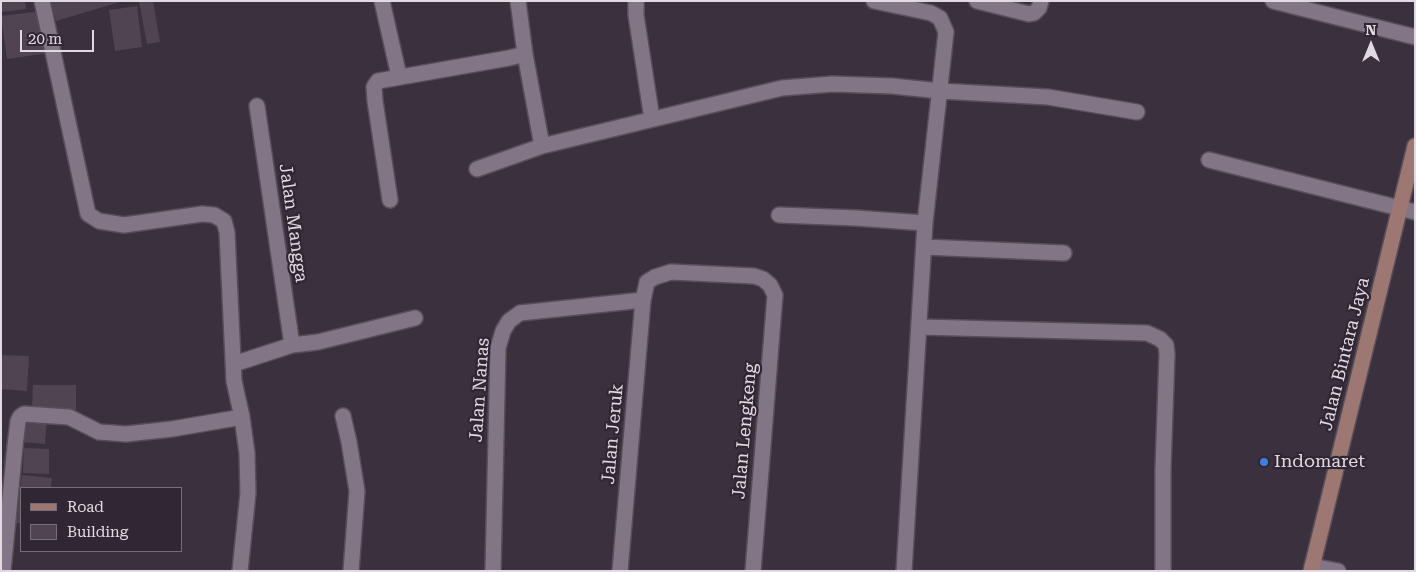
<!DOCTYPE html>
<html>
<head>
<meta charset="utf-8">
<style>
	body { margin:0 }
	#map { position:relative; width:1416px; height:572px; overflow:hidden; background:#3b303d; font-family:"Roboto Serif",serif }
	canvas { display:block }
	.frame { position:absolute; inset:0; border:2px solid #e1dae3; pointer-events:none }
	.legend { position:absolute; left:20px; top:487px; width:162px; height:65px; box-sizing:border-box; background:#312633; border:1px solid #776e79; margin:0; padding:6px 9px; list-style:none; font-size:15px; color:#e1dae3 }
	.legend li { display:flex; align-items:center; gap:10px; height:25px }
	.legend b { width:25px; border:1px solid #776e79 }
	.north { position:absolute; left:1346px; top:20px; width:50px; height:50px; -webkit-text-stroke:4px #312633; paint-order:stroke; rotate:0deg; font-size:14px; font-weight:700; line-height:20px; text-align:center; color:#e1dae3 }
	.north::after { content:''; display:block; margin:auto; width:18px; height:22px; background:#e1dae3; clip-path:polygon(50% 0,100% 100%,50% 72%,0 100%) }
	.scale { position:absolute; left:20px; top:30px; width:74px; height:22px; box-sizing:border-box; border:2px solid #e1dae3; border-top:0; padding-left:6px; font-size:15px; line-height:18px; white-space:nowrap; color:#e1dae3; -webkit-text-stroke:4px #312633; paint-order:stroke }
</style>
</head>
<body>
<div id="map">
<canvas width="1416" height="572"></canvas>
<div class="frame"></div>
<ul class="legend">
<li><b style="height:6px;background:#9d7772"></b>Road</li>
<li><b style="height:14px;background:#504452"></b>Building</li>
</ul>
<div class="north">N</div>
<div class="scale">20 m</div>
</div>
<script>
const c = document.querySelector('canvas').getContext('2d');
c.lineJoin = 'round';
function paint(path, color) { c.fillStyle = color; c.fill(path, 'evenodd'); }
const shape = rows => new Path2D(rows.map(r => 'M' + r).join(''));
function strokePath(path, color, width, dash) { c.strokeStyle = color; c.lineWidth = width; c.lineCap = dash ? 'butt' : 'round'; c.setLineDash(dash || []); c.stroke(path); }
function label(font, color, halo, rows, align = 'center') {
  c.font = font + ' "Roboto Serif",serif'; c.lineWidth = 4.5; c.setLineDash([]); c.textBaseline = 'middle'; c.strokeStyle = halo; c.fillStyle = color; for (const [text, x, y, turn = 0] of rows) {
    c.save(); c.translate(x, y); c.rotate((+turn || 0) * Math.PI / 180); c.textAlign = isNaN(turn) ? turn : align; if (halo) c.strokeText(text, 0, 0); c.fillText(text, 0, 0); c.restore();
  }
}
const building = shape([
	[1,1,25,1,26,9,1,12],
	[50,1,120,1,120,2,56,21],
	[139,1,153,1,160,42,147,44],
	[137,6,142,47,115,51,109,10],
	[43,11,49,53,7,59,1,16],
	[1,355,29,356,27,391,1,389],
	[33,385,76,385,76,410,32,410],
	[23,416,47,417,45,444,21,442],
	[24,448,49,449,49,474,23,473],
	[22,475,52,478,51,488,21,488,21,523,16,523]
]);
const street = shape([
	[42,1,88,214,99,221,124,225,202,214,214,215,224,221,227,232,234,381,242,417,247,453,248,493,240,571],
	[382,1,399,76],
	[518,1,525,54],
	[636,1,636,15,652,119],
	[874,1,931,13,940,18,946,32,925,223,904,571],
	[977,1,1029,14,1034,13,1039,8,1041,1],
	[1273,1,1415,37],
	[257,106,292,345],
	[1209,160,1415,212],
	[477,169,542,146,782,88,833,84,892,86,940,91,1048,97,1137,112],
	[390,200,375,101,374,87,378,81,509,58,525,54,542,146],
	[779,215,856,218,925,223],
	[924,247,1064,253],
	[920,327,1147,333,1160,339,1166,345,1167,354,1163,469,1163,571],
	[234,364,292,345,318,342,415,318],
	[343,416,349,442,357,491,351,571],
	[1312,566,1338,571],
	[3,571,15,446,18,421,20,417,24,414,69,417,99,432,126,434,172,429,242,417],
	[493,571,498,348,503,331,509,321,520,313,643,300],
	[620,571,643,300,647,282,655,277,671,272,754,276,763,279,770,285,775,295,753,571]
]);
const secondary = shape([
	[1311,571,1415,146]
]);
const markers = [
	[1264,462,5,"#3f7fe0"]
];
const streetNames = [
	["Jalan Mangga",293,223,82],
	["Jalan Bintara Jaya",1345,354,-76],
	["Jalan Nanas",480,390,-86],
	["Jalan Lengkeng",745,431,-85],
	["Jalan Jeruk",613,434,-85]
];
const poiNames = [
	["Indomaret",1274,462]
];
paint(building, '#504452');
strokePath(street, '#574e59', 18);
strokePath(secondary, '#574e59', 18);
strokePath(street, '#827585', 15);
strokePath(secondary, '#9d7772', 15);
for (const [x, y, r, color] of markers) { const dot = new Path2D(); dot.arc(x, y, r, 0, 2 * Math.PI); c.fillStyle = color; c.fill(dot); strokePath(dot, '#312633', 2); }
label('18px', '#e1dae3', '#312633', streetNames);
label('18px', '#e1dae3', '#312633', poiNames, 'left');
</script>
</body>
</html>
